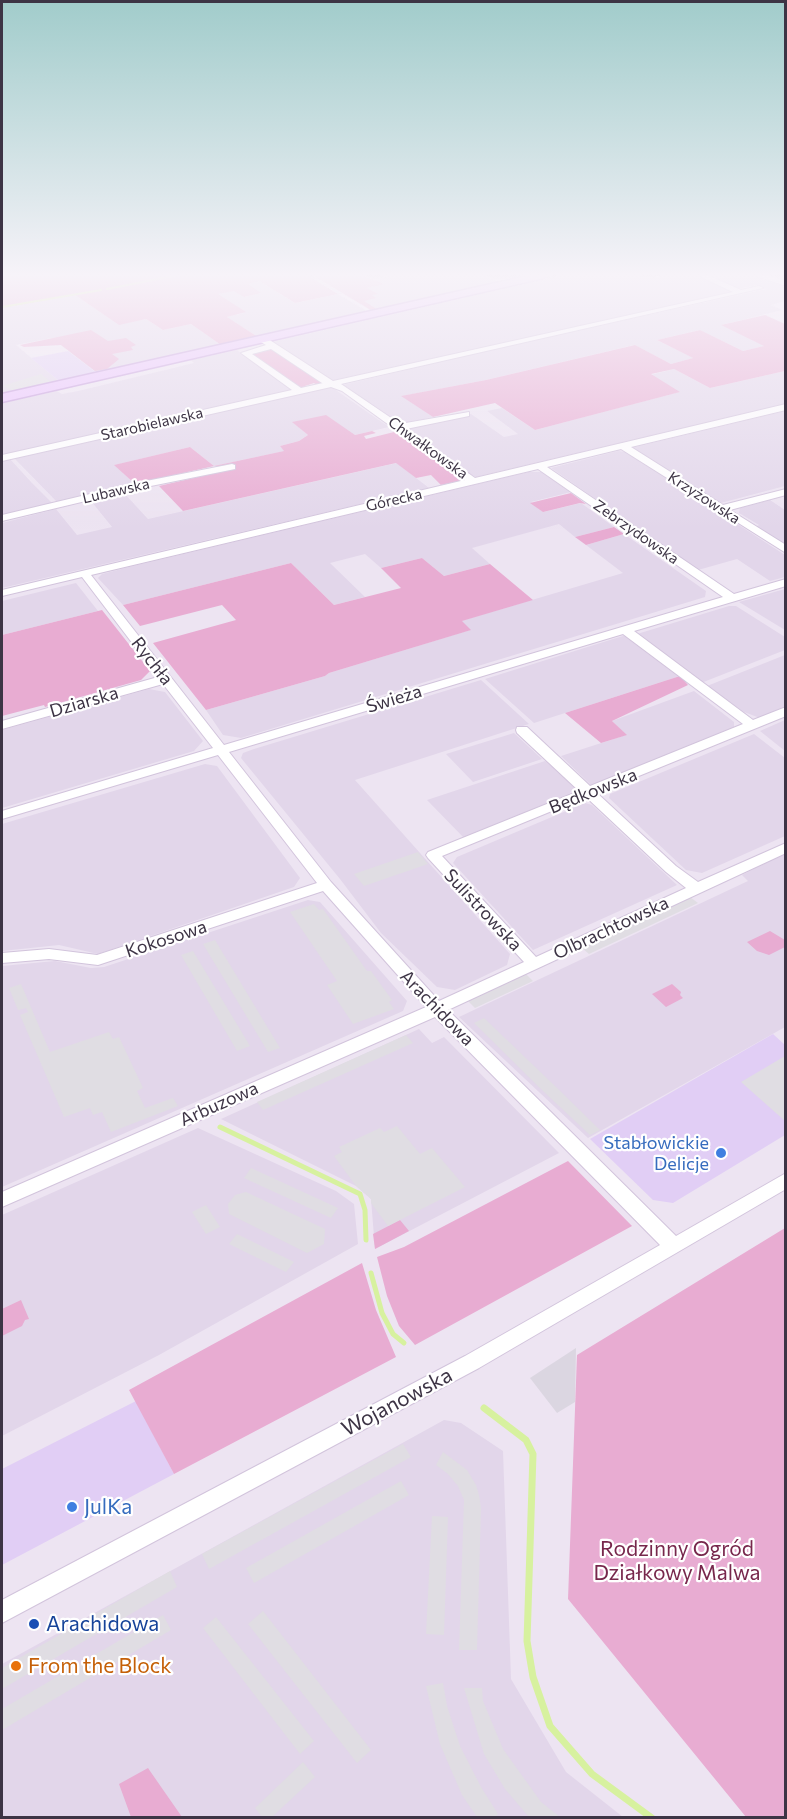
<!DOCTYPE html>
<html>
<head>
<meta charset="utf-8">
<style>
	body { margin:0 }
	#map { position:relative; width:787px; height:1819px; overflow:hidden; background:#ede4f2; font-family:Commissioner,sans-serif }
	canvas { display:block }
	.frame { position:absolute; inset:0; border:3px solid #3d3445; pointer-events:none }
</style>
</head>
<body>
<div id="map">
<canvas width="787" height="1819"></canvas>
<div class="frame"></div>
</div>
<script>
const c = document.querySelector('canvas').getContext('2d');
c.lineJoin = 'round';
function paint(path, color) { c.fillStyle = color; c.fill(path, 'evenodd'); }
const shape = rows => new Path2D(rows.map(r => 'M' + r).join(''));
function strokePath(path, color, width, dash) { c.strokeStyle = color; c.lineWidth = width; c.lineCap = dash ? 'butt' : 'round'; c.setLineDash(dash || []); c.stroke(path); }
function label(font, color, halo, rows, align = 'center') {
  c.font = font + ' Commissioner,sans-serif'; c.lineWidth = 4.5; c.setLineDash([]); c.textBaseline = 'middle'; c.strokeStyle = halo; c.fillStyle = color; for (const [text, x, y, turn = 0] of rows) {
    c.save(); c.translate(x, y); c.rotate((+turn || 0) * Math.PI / 180); c.textAlign = isNaN(turn) ? turn : align; if (halo) c.strokeText(text, 0, 0); c.fillText(text, 0, 0); c.restore();
  }
}
const residential = shape([
	[381,275,483,275,502,283,380,311,363,301,371,295,366,288,383,284,375,281,386,277],
	[563,275,639,275,647,278,668,275,696,275,731,290,730,293,335,380,329,380,272,342],
	[704,275,752,275,785,287,785,301,771,305,782,310,722,325,765,346,743,351,699,330,657,340,694,358,671,364,634,345,486,380,402,396,433,417,407,423,397,421,343,385,498,348,766,289,757,285,737,289],
	[259,281,295,303,338,294,370,313,258,337,226,317,244,313,217,294,234,290,244,297,260,293,247,284],
	[75,295,118,324,146,319,163,330,191,324,221,345,97,373,52,338,16,345,59,381,2,394,2,308],
	[237,350,293,391,2,456,2,403,57,391,62,394,78,391,194,363,191,360],
	[674,369,710,388,785,371,785,404,476,477,465,472,408,429,471,414,504,437,518,434,487,411,502,408,535,430,679,392,650,375],
	[330,386,389,427,355,435,293,422,308,435,299,441,280,446,285,451,214,466,190,447,115,465,135,484,57,502,14,458],
	[785,411,785,486,717,504,631,448],
	[618,451,627,452,785,555,785,577,770,581,737,559,698,570,551,468],
	[10,459,32,483,52,503,2,515,2,460],
	[397,463,429,488,2,588,2,523,56,509,77,535,112,527,91,501,124,493,148,519],
	[528,472,542,472,571,492,531,502,543,512,581,503,614,527,575,537,559,524,472,548,490,564,444,576,422,558,381,568,365,554,330,563,365,597,334,605,291,563,123,605,98,578,102,574,129,567],
	[770,500,785,510,785,546,755,527,759,525,739,513,740,508],
	[624,534,706,591,705,597,241,738,223,735,206,710,325,676,329,673,470,630,461,621,623,573,586,545],
	[76,583,98,611,2,635,2,601],
	[785,589,785,630,739,602],
	[729,606,736,606,785,637,785,650,701,683,637,634],
	[626,635,680,676,534,723,485,679],
	[785,655,785,706,760,718,744,712,707,686],
	[481,680,529,724,355,780,510,954,507,965,455,990,437,987,381,933,340,879,241,758,243,753,254,749],
	[149,689,165,692,203,741,194,751,2,808,2,730],
	[694,691,734,722,734,728,657,760,591,785,561,756,626,735,612,721],
	[785,720,785,751,760,731],
	[514,733,542,759,473,782,446,754],
	[754,734,785,758,785,836,702,873,686,870,609,798,610,794],
	[545,761,574,783,574,789,569,794,464,838,427,800],
	[205,764,217,766,300,878,294,887,98,954,59,945,2,951,2,824],
	[585,803,592,805,677,885,533,950,453,863,457,857],
	[785,853,785,1027,588,1138,459,1017,748,881,742,875],
	[308,900,320,902,407,1001,403,1011,2,1187,2,966,55,961,91,968,104,967],
	[419,1029,432,1043,444,1037,559,1153,375,1249,371,1199,356,1186,221,1119],
	[198,1128,336,1191,354,1204,358,1244,159,1355,2,1436,2,1215],
	[444,1420,461,1423,503,1451,511,1679,566,1772,623,1817,2,1817,2,1664]
]);
const commercial = shape([
	[68,351,97,373,59,381,31,358],
	[773,1034,785,1045,785,1135,673,1203,653,1200,590,1139],
	[136,1401,174,1474,2,1565,2,1469]
]);
const industrial = shape([
	[576,1348,575,1402,557,1413,530,1378]
]);
const green = shape([
	[2,275,307,275,338,294,295,303,259,281,248,284,261,293,244,297,234,291,218,294,246,312,227,317,258,337,221,345,191,324,163,330,146,319,119,325,75,295,2,308],
	[312,275,362,275,384,284,367,288,378,294,372,295,376,298,364,301,380,311,374,312],
	[765,315,785,324,785,371,710,388,674,369,651,374,680,392,535,430,495,403,433,417,401,396,486,380,635,345,671,364,693,358,657,340,700,330,743,351,764,346,721,325],
	[91,330,108,341,126,338,136,345,131,347,133,350,112,354,119,359,107,369,95,371,61,345,24,347,20,345],
	[271,349,274,349,324,384,318,386,314,383,305,386,307,388,298,388,251,355],
	[326,415,355,435,372,431,376,433,364,436,366,439,402,430,460,475,454,476,460,481,441,485,431,475,416,478,396,463,183,511,159,486,232,469,214,466,135,484,114,465,190,447,214,466,284,451,280,446,299,441,308,435,292,422],
	[571,493,586,504,580,503,543,512,530,503],
	[614,527,624,534,586,545,575,537],
	[422,558,444,576,490,564,533,600,462,621,471,630,329,673,325,676,206,710,153,643,236,620,222,605,140,626,123,605,291,563,334,605,401,588,381,568],
	[102,610,150,671,141,680,45,707,44,705,2,716,2,635],
	[680,676,688,685,612,721,627,735,601,743,565,713],
	[770,931,785,940,785,947,769,955,757,951,747,942],
	[672,984,681,992,680,995,683,998,666,1007,652,994],
	[568,1161,632,1226,415,1345,399,1326,387,1296,377,1257,404,1247],
	[400,1220,409,1231,375,1249,373,1234],
	[785,1228,785,1817,746,1817,568,1599,577,1355],
	[362,1263,376,1310,396,1357,174,1474,129,1390],
	[21,1300,29,1319,25,1320,22,1326,2,1336,2,1309],
	[148,1768,150,1771,182,1817,131,1817,119,1784]
]);
const parking = shape([
	[41,374,51,382,15,391,2,386],
	[418,852,428,864,364,886,354,874],
	[690,897,698,903,589,954,582,948],
	[314,904,319,910,323,909,367,971,371,971,392,1000,389,1002,394,1009,353,1024,327,985,337,981,290,912],
	[215,940,280,1048,268,1052,203,944],
	[193,951,250,1046,237,1051,181,955],
	[526,974,533,981,475,1008,468,1001],
	[21,984,50,1052,109,1032,113,1039,119,1037,143,1088,137,1091,145,1108,173,1098,178,1106,111,1132,102,1112,93,1115,90,1108,64,1117,20,1015,28,1012,26,1008,18,1010,9,988],
	[484,1018,554,1085,600,1130,590,1135,543,1091,474,1023],
	[406,1035,413,1043,263,1110,257,1102],
	[785,1056,785,1121,741,1082],
	[397,1126,420,1154,432,1148,465,1187,388,1226,371,1203,371,1199,356,1186,334,1156,342,1152,339,1147,380,1128,384,1132],
	[251,1168,338,1208,331,1218,244,1178],
	[246,1192,325,1229,324,1244,307,1253,229,1214,228,1204,235,1195],
	[206,1205,220,1227,206,1234,192,1212],
	[237,1234,294,1262,286,1272,229,1244],
	[403,1444,411,1457,209,1569,202,1554],
	[443,1452,467,1470,476,1485,479,1495,481,1508,477,1650,459,1650,464,1500,458,1486,448,1474,436,1465],
	[401,1481,409,1495,254,1583,246,1568],
	[432,1516,448,1517,444,1635,426,1634],
	[170,1571,177,1587,2,1689,2,1668],
	[263,1611,371,1750,357,1763,248,1624],
	[163,1615,171,1630,2,1730,2,1709],
	[216,1617,314,1741,300,1754,203,1628],
	[443,1683,447,1706,460,1746,481,1787,498,1814,495,1817,477,1817,462,1795,440,1744,426,1686],
	[464,1688,482,1688,483,1701,503,1749,541,1802,560,1817,529,1817,505,1789,484,1754],
	[303,1762,315,1777,272,1817,262,1817,255,1808]
]);
const streamFar2 = shape([
	[107,289,178,275],
	[2,307,101,290]
]);
const streamFar1 = shape([
	[220,1127,360,1194,365,1210,366,1240],
	[371,1273,382,1313,393,1334,404,1343]
]);
const stream = shape([
	[484,1408,526,1440,533,1454,527,1641,533,1677,550,1726,592,1774,652,1818]
]);
const street = shape([
	[697,275,707,275,741,290,759,286,763,288,341,384,400,424,469,412,469,416,406,429,475,478,786,404,786,410,631,447,723,505,786,489,786,495,730,510,786,545,786,553,621,449,547,467,734,594,786,579,786,586,634,631,753,720,786,707,786,716,597,793,676,866,698,882,786,843,786,853,448,1010,676,1236,786,1173,786,1189,479,1368,2,1623,2,1600,465,1356,660,1245,435,1017,2,1207,2,1192,426,1007,323,891,98,965,49,959,2,963,2,953,49,949,97,955,317,883,218,755,2,819,2,811,213,748,163,684,2,729,2,721,158,677,82,577,2,596,2,590,465,480,342,391,331,387,2,461,2,455,292,390,241,353,266,345,259,341,259,337,265,337,333,381,733,292,697,275],
	[271,349,322,383,323,383,301,388,252,354,271,349],
	[538,469,723,597,224,745,91,575,538,469],
	[623,634,743,724,590,786,527,727,517,727,516,730,517,733,579,791,428,852,426,855,428,858,524,962,439,1001,331,882,229,752,623,634],
	[586,797,666,872,686,888,536,957,442,856,586,797],
	[754,275,765,275,786,281,786,286,754,275],
	[232,464,235,465,235,469,136,489,2,521,2,515,136,483,232,464]
]);
const secondary = shape([
	[531,275,550,275,544,278,2,402,2,394,531,275]
]);
const markers = [
	[721,1153,6,"#3f7fe0"],
	[72,1507,6,"#3f7fe0"],
	[34,1624,6,"#1a4fb4"],
	[16,1666,6,"#e8710a"]
];
const farStreetnames = [
	["Starobielawska",152,424,-13],
	["Chwałkowska",428,448,36],
	["Lubawska",116,491,-13],
	["Krzyżowska",704,498,33],
	["Górecka",394,500,-13],
	["Zebrzydowska",636,532,35]
];
const streetNames = [
	["Rychła",152,661,52],
	["Świeża",394,699,-17],
	["Dziarska",84,702,-16],
	["Będkowska",593,791,-22],
	["Sulistrowska",483,910,47],
	["Olbrachtowska",611,928,-25],
	["Kokosowa",166,939,-18],
	["Arachidowa",437,1008,46],
	["Arbuzowa",219,1104,-24]
];
const shopNames = [
	["Stabłowickie",709,1143],
	["Delicje",709,1164]
];
const nearStreetnames = [
	["Wojanowska",397,1402,-28]
];
const nearShopnames = [
	["JulKa",84,1507]
];
const nearParknames = [
	["Rodzinny Ogród",677,1549],
	["Działkowy Malwa",677,1573]
];
const nearTransitnames = [
	["Arachidowa",46,1624]
];
const nearFoodnames = [
	["From the Block",28,1666]
];
paint(residential, '#e2d6ea');
paint(commercial, '#e1cef5');
paint(industrial, '#dbd6e1');
paint(green, '#e8acd2');
paint(parking, '#e0dde3');
strokePath(streamFar2, '#d7f19f', 2);
strokePath(streamFar1, '#d7f19f', 5);
strokePath(stream, '#d7f19f', 7);
strokePath(street, '#d2c4dc', 2);
strokePath(secondary, '#c499dc', 3);
paint(street, '#fff');
paint(secondary, '#ebc2ff');
const sky = c.createLinearGradient(0, 0, 0, 529);
sky.addColorStop(0, '#a1cccb');
sky.addColorStop(0.52, '#f7f3f9');
sky.addColorStop(1, '#f7f3f900');
c.fillStyle = sky;
c.fillRect(0, 0, 787, 529);
for (const [x, y, r, color] of markers) { const dot = new Path2D(); dot.arc(x, y, r, 0, 2 * Math.PI); c.fillStyle = color; c.fill(dot); strokePath(dot, '#fff', 2); }
label('15px', '#3d3445', '#fff', farStreetnames);
label('18px', '#3d3445', '#fff', streetNames);
label('18px', '#366cbe', '#fff', shopNames, 'right');
label('21px', '#3d3445', '#fff', nearStreetnames);
label('21px', '#366cbe', '#fff', nearShopnames, 'left');
label('21px', '#77274c', '#fff', nearParknames);
label('21px', '#164399', '#fff', nearTransitnames, 'left');
label('21px', '#c56008', '#fff', nearFoodnames, 'left');
</script>
</body>
</html>
